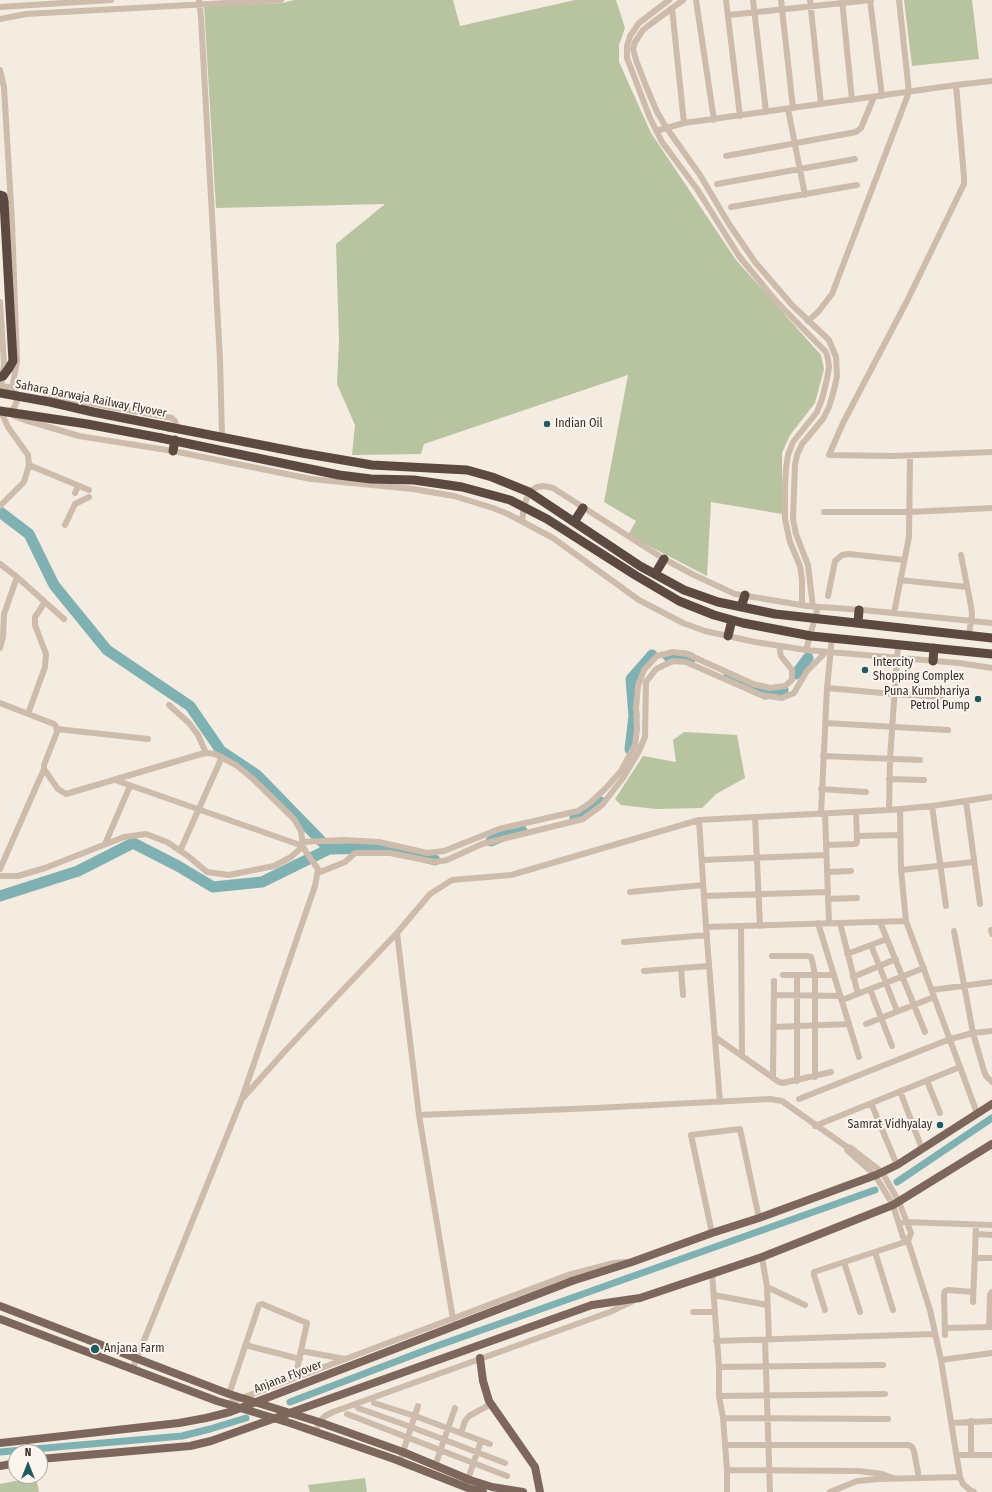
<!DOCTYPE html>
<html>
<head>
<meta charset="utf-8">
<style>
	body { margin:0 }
	#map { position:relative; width:992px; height:1492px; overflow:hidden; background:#f4ebe1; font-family:"Fira Sans Condensed",sans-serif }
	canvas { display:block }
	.north { position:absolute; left:8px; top:1444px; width:40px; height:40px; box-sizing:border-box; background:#fbf5ee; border:1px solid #aea6a0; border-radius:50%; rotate:0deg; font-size:11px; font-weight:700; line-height:16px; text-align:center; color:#3b302b }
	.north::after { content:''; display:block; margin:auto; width:14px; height:18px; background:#1f5a5e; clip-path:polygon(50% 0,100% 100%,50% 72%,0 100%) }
</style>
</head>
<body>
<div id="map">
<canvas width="992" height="1492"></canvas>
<div class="north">N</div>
</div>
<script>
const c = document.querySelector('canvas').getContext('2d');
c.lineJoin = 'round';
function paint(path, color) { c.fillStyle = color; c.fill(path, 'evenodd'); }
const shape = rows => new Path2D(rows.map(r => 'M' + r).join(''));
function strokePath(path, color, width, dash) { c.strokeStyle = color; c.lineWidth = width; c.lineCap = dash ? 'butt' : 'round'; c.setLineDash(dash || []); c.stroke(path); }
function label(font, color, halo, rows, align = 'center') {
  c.font = font + ' "Fira Sans Condensed",sans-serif'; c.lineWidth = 4; c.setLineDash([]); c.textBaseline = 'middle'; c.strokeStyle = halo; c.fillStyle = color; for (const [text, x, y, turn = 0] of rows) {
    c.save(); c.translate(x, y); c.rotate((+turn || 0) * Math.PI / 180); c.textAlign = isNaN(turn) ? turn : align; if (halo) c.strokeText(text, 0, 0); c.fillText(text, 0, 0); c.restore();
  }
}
const green = shape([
	[294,0,453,0,460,26,575,0,616,0,625,28,619,45,619,62,651,133,736,260,821,355,824,369,815,403,790,435,782,453,782,514,711,502,707,576,628,535,636,521,604,502,628,375,424,444,421,454,352,455,355,425,337,384,339,340,336,244,385,204,216,208,204,6,283,3],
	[904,0,972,0,979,59,912,66],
	[684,732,737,735,745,778,716,794,702,808,656,809,621,805,615,799,643,756,676,762,673,740],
	[36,1477,39,1492,0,1492,0,1484],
	[365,1478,367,1492,310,1492,308,1485]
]);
const canal = shape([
	[897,1182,992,1118],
	[290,1402,434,1347,875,1190],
	[0,1452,182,1436,210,1429,246,1418]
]);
const river = shape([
	[0,512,29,534,54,585,107,650,190,706,221,751,257,775,329,849],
	[668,656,686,656,691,658],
	[796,674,808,658],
	[729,676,766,694,783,690],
	[630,749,634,716,631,679,652,655],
	[575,818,601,802],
	[491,841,510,833,522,831],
	[0,896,78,871,133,843,178,866,213,887,262,882,329,849,390,848,435,860]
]);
const minor = shape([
	[199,0,201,18,220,359,222,437],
	[669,0,639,23,630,36,627,46,627,58,650,118,662,142,697,189,739,256,775,300,826,352,828,359,829,367,827,379,822,399,817,412,793,442,788,455,786,468,785,484,785,519,790,542,800,566,802,580,802,605],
	[683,0,648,26,643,30,635,42,633,49,636,60,646,86,657,112,666,127,700,175,729,224,755,262,792,305,829,340,836,357,837,376,834,390,829,407,823,419,802,444,797,455,795,465,793,519,796,534,808,565,813,607],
	[696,0,714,120],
	[726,0,740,116],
	[753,0,766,112],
	[781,0,793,108],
	[810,0,821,104],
	[842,0,852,100],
	[870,0,882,96],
	[0,7,111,0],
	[672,8,684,123],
	[729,15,871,0],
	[0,19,26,14,281,0],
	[0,70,4,87,12,222,17,362,12,389],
	[956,85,964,177,964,184,907,301,843,423,829,455,893,456,992,452],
	[788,109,805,195],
	[656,131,684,123,956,85,992,81],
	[726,156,856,132,861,128,874,97],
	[717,184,855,159],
	[731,207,857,185],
	[0,302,4,364,1,386],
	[808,321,818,312,832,294,909,92,899,0],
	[0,386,9,387,15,393,17,401,14,408,7,413],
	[46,397,89,403,172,418,175,421,177,429],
	[14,416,25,420,79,436,173,451,311,479,413,489,454,496,493,508,508,514,553,538,639,600,683,623,705,631,755,642,806,650,959,663,992,668],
	[29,465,89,490],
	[75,493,78,486],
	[0,506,24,482,29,465,28,455,8,427,2,414],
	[824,512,909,512,992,508],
	[522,521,524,506,529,492,537,487,543,486,553,488,664,559,694,575,735,594,807,606,863,610,992,623],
	[65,525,75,504,89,497],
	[961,555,971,606,972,614,969,635],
	[0,564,17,577,64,619],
	[900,580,967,587],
	[828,596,835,561,842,555,849,554,904,560],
	[894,613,909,537,910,456],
	[0,648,3,637,4,614,17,577],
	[806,650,818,607],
	[827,688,894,694,942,697],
	[0,703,54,724,56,726,57,732,44,765,44,769,58,789,66,794,201,754,208,753,215,754,236,765,253,779,294,819,301,831,303,846,306,852,318,869,315,886,241,1101,132,1370],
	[169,705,189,723,198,735,206,753],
	[28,714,45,667,46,654,35,625,35,617,45,602],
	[825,723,948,730],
	[57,729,148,739],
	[823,756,920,760],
	[889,779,924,780],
	[821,789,866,792],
	[966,801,980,904],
	[932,806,946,906],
	[900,809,901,870,906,921,977,1113],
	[889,810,890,759,898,644],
	[821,814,827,688,832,638],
	[825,814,829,923],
	[755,817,760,926],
	[699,820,706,927,720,1102],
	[857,836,900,835],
	[302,842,343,840,379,842,427,853,444,851,499,829,578,811,590,803,606,788,621,771,635,745,637,729,636,708,638,686,644,670,657,656,673,652,687,654,753,684,770,688,785,686,792,680,792,670,781,656,779,646],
	[105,844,130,786],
	[826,845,856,844,857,842,856,812],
	[180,851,222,757],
	[702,860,826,855],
	[0,869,44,769],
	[901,870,974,862],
	[827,872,851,871],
	[318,873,345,862,355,853,390,853,435,862,447,860,482,844,583,819,602,805,623,778,638,753,645,737,646,682,656,669,673,661,686,662,761,695,782,698,794,693,807,671,826,652],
	[0,876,18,876,45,868,124,837,146,834,167,842,188,856,207,872,229,875,274,866,291,857,303,846,115,780],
	[630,892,703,885],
	[704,896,827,892],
	[828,899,857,898],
	[880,922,925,1032],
	[818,923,859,1057],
	[840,923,858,994],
	[741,926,742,1056],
	[706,927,906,921],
	[991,930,992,934],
	[954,931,973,1033,984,1071,986,1076,992,1082],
	[397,933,419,1115,453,1319],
	[624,942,707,935],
	[871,945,897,1011],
	[847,954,887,939],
	[772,956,807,956,811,957,812,960,815,975,815,1077],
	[681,968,683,995],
	[644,971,709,966],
	[783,975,834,975],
	[853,977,896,959],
	[870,989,892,1046],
	[932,990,992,982],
	[774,995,840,996],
	[842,1000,924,968],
	[866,1024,934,997],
	[774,1027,849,1024],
	[715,1037,779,1082,783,1083,831,1072],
	[773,1078,774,981],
	[797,1081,797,975],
	[927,1081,940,1113],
	[900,1091,922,1149],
	[243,1098,285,1051,397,933,430,894,452,880,511,875,699,820,889,810,932,806,992,797],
	[799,1099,950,1039,973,1033,992,1031],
	[871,1103,897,1165],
	[419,1115,596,1108,770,1099,782,1101,847,1147],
	[815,1126,960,1067],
	[904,1222,992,1225],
	[712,1233,691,1135,740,1129,759,1218],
	[976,1234,992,1235],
	[908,1241,911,1233,899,1202,882,1172,851,1148,847,1147,847,1150,875,1175,893,1205,903,1237,908,1241,930,1310,941,1360,960,1477,963,1484,970,1490,974,1492],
	[875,1252,893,1310],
	[762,1257,767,1287,769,1339],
	[975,1258,992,1258],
	[844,1262,860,1312],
	[712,1273,719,1367,719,1396,723,1418,727,1470,727,1492],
	[767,1287,805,1305],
	[714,1295,767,1305],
	[973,1302,976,1225],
	[825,1310,814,1275,814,1272,908,1241],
	[693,1312,715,1312],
	[989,1327,990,1295,992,1292],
	[945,1328,992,1327],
	[945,1335,944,1294,945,1291,948,1290,973,1292],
	[765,1340,770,1492],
	[716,1341,935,1334],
	[245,1345,300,1359],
	[301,1351,345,1359],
	[941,1360,992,1353],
	[719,1367,883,1365],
	[229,1394,259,1305,262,1304,307,1323,295,1378],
	[719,1396,885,1394],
	[374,1403,415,1416,490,1444],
	[226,1404,568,1275,614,1263,625,1262],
	[358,1408,411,1427,505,1463],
	[347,1414,507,1476],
	[723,1418,888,1419],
	[971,1421,971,1455],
	[952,1423,992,1421],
	[316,1432,319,1422,325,1416,333,1412,610,1312,633,1301],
	[461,1433,465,1421,469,1416,491,1404],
	[725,1445,909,1445,912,1447,914,1451,919,1478],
	[957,1455,992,1455],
	[400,1461,418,1406],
	[435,1466,455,1408],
	[727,1470,859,1471,882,1474,896,1479],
	[468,1479,481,1441],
	[830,1492,857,1481,878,1479,960,1477]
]);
const major = shape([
	[572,1281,632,1262,712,1233,759,1218,876,1175,897,1165,992,1104],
	[592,1305,640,1298,762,1257,893,1205,992,1144],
	[0,1306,229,1394,319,1422,403,1452,470,1480,492,1487,523,1492],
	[0,1319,217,1401,290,1423,394,1459,468,1488,483,1492],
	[480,1358,483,1381,489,1401,535,1467,540,1492],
	[0,1466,16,1463]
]);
const highway = shape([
	[0,195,3,196,4,202],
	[169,427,302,453,372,465,467,470,492,477,529,492,640,566,684,590,718,602,775,614,992,638],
	[161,438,339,475,371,479,414,480,462,487,510,500,547,519,635,575,679,601,714,615,743,623,811,636,992,654],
	[173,451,175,440],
	[574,522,583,508],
	[655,574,664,559],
	[741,607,745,595],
	[858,623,859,610],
	[728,636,732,620],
	[933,661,934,648]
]);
const majorBridge = shape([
	[0,1443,179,1423,206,1418,230,1412,572,1281],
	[40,1459,190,1446,211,1441,592,1305]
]);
const highwayBridge = shape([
	[0,377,3,376,9,368,13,361,4,202],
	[0,393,50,402,93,412,169,427],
	[0,411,87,424,161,438]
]);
const markers = [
	[547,424,4,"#1f5a5e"],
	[865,670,4,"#1f5a5e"],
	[978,699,4,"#1f5a5e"],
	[940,1125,4,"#1f5a5e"],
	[95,1349,5,"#1f5a5e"]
];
const streetNames = [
	["Sahara Darwaja Railway Flyover",91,399,11],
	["Anjana Flyover",288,1377,-21]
];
const poiNames = [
	["Indian Oil",555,424],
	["Intercity",873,663],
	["Shopping Complex",873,677],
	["Puna Kumbhariya",970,692,"right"],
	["Petrol Pump",970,706,"right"],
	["Samrat Vidhyalay",932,1125,"right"],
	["Anjana Farm",104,1349]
];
paint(green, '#b8c4a0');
strokePath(canal, '#7fb0b2', 7);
strokePath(river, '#7fb0b2', 11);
strokePath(minor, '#cdbbac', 6);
strokePath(major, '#7d675c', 8);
strokePath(highway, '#5c4a42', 9);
strokePath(majorBridge, '#7d675c', 8);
strokePath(highwayBridge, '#5c4a42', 9);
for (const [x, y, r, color] of markers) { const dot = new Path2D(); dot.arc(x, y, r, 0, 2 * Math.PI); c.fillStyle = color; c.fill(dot); strokePath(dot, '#fbf5ee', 1.5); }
label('12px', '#3b302b', '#fbf5ee', streetNames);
label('12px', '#3b302b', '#fbf5ee', poiNames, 'left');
</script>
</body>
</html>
